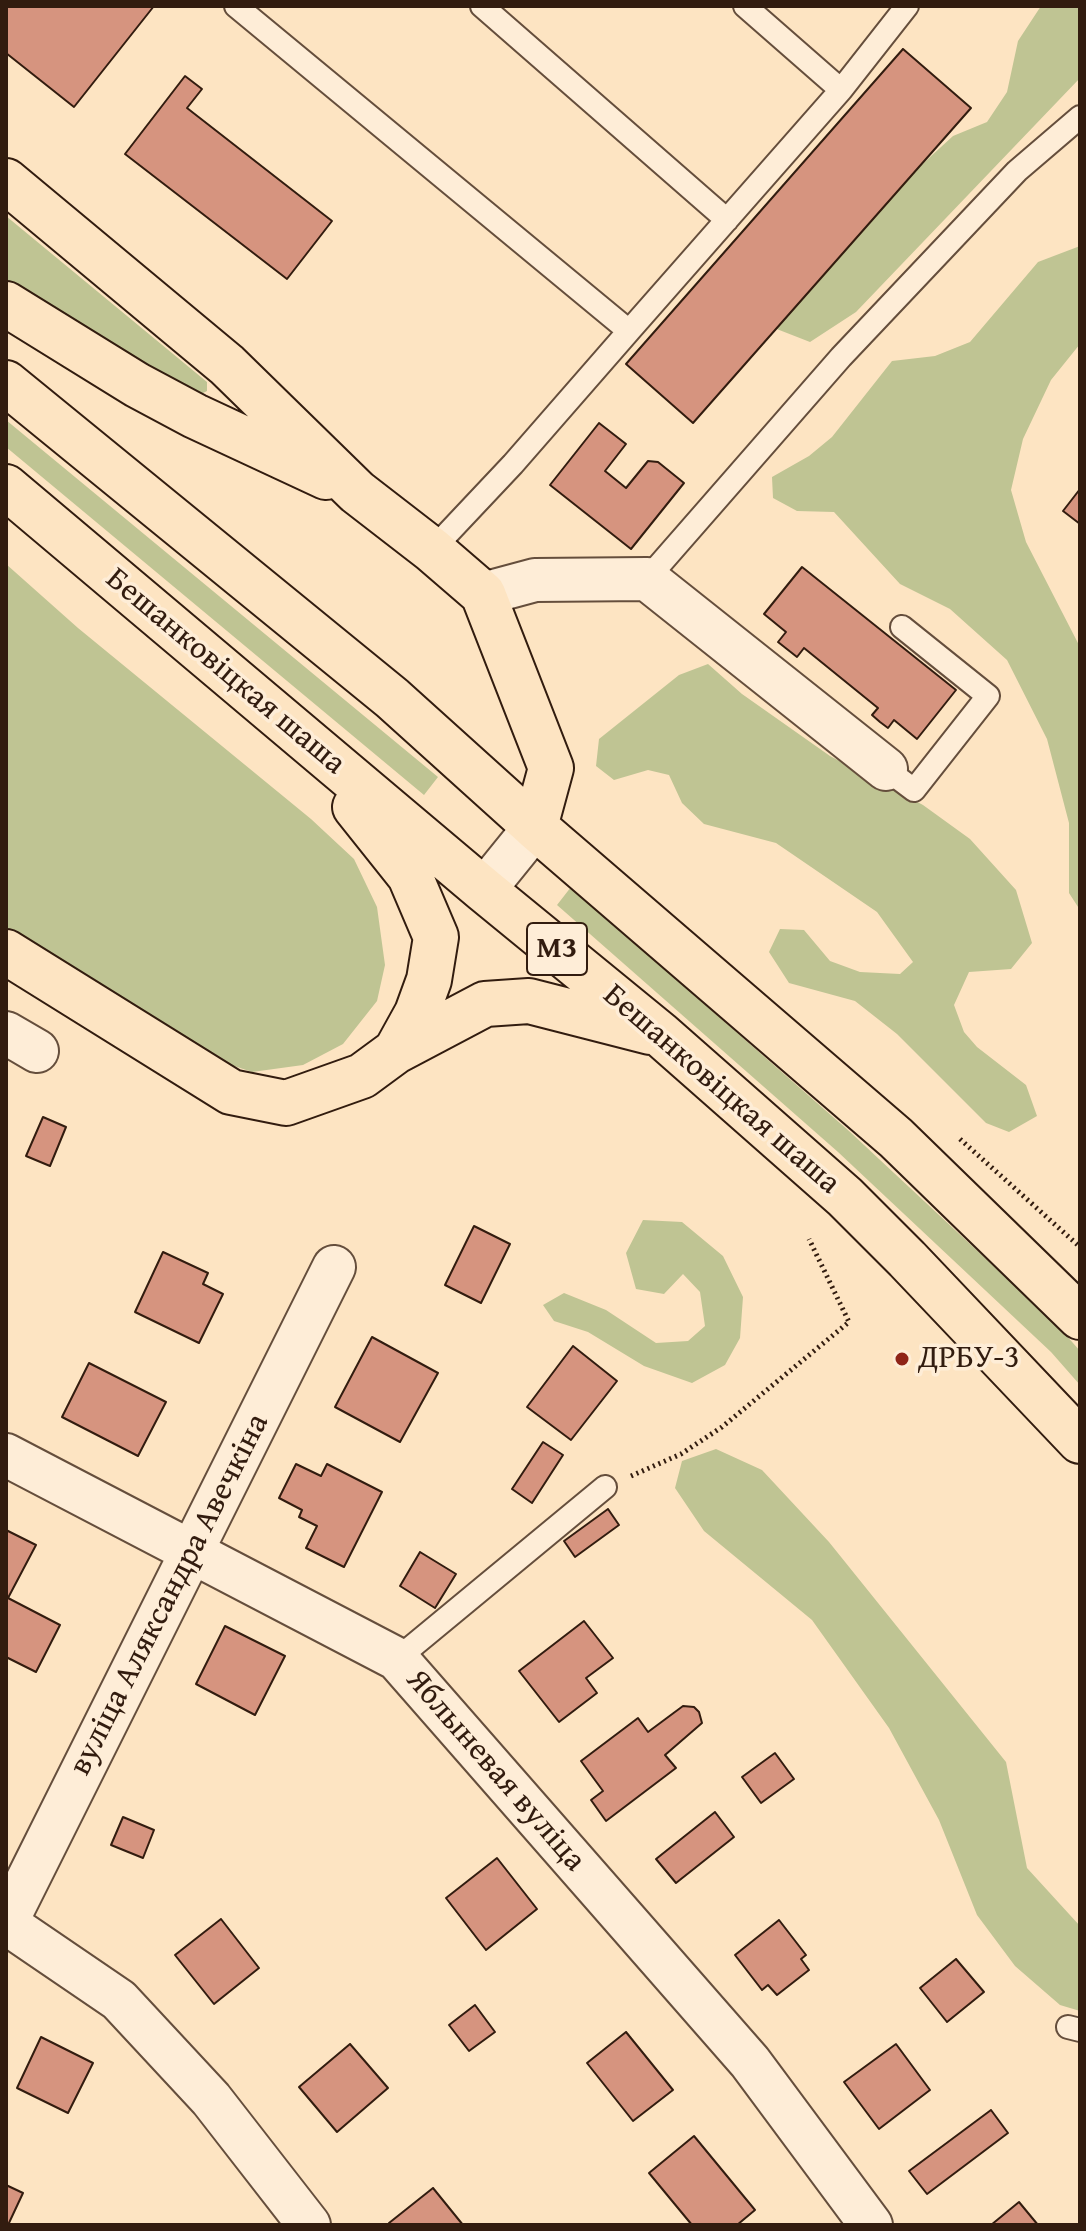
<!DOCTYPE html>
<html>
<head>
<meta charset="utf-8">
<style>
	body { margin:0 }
	#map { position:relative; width:1086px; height:2231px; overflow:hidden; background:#fde4c2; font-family:"Gentium Book Plus",serif }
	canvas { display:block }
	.frame { position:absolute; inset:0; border:8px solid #321c0f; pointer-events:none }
</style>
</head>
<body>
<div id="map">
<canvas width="1086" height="2231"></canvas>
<div class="frame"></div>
</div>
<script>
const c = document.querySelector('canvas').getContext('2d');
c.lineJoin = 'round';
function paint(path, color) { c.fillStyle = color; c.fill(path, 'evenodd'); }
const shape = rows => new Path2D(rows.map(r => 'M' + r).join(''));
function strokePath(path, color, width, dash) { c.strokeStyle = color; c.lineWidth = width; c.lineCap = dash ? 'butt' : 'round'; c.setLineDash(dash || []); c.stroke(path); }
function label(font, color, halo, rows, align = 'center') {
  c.font = font + ' "Gentium Book Plus",serif'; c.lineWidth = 7; c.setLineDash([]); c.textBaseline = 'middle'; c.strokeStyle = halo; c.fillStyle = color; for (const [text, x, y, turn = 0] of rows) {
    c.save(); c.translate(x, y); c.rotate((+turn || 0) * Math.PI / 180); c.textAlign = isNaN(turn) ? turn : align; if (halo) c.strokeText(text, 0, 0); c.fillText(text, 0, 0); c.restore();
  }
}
const green = shape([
	[1041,6,1080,6,1080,78,856,312,810,342,769,326,893,191,953,136,987,122,1007,92,1018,41],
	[6,216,207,382,207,391,197,396,6,286],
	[1080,246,1080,344,1051,380,1023,439,1011,490,1026,542,1080,647,1080,910,1069,893,1069,823,1047,739,1007,660,950,609,900,584,834,512,797,511,773,498,772,477,809,456,832,437,892,361,935,356,970,342,1038,262],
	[6,420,438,777,424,795,6,447],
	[6,564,78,628,311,819,354,859,377,907,385,965,377,1001,343,1044,303,1065,252,1072,202,1055,6,929],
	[708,664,742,694,830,756,923,805,970,839,1016,890,1032,943,1011,969,969,972,954,1005,964,1032,977,1047,1026,1085,1037,1116,1009,1132,986,1123,897,1034,855,1001,789,983,769,952,780,929,804,930,830,961,860,972,900,974,913,962,877,912,776,843,704,824,682,803,669,775,648,770,614,780,596,766,599,739,679,675],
	[571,887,849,1131,1059,1327,1080,1351,1080,1385,1051,1352,838,1152,557,905],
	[643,1220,682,1222,723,1256,743,1297,740,1338,725,1365,692,1383,644,1366,588,1332,554,1321,543,1305,564,1293,606,1310,656,1343,688,1341,705,1326,700,1292,683,1274,664,1294,636,1289,626,1253],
	[716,1449,762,1470,829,1542,1006,1762,1027,1868,1080,1926,1080,2011,1060,2005,1015,1966,977,1915,939,1820,889,1728,812,1620,704,1531,675,1488,682,1461]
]);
const building = shape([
	[6,6,154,6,74,107,6,53,6,6],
	[903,49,971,108,693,423,626,364,903,49],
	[185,76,202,89,187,108,332,221,287,279,125,154,185,76],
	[599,423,626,444,605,471,626,488,648,461,658,462,684,483,631,549,550,485,599,423],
	[1080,489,1080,524,1063,511,1080,489],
	[802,567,956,690,917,739,894,720,888,728,880,722,872,715,878,708,804,648,797,657,778,642,786,632,764,614,802,567],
	[43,1117,66,1127,50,1166,26,1156,43,1117],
	[474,1226,510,1244,481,1303,445,1285,474,1226],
	[163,1252,208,1273,203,1284,223,1294,199,1343,135,1312,163,1252],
	[372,1337,438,1373,400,1442,335,1407,372,1337],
	[573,1346,617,1381,571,1440,527,1407,573,1346],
	[89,1363,166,1402,138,1456,62,1417,89,1363],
	[543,1442,563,1455,532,1503,512,1489,543,1442],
	[296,1464,321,1476,327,1464,382,1492,344,1567,306,1548,317,1526,299,1517,302,1510,279,1498,296,1464],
	[608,1509,619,1525,575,1557,564,1541,608,1509],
	[6,1530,36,1545,8,1598,60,1625,36,1672,6,1657,6,1530],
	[420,1552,456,1574,435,1608,400,1586,420,1552],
	[584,1621,613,1658,586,1678,597,1693,559,1722,519,1671,584,1621],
	[225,1626,285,1656,255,1715,196,1684,225,1626],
	[683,1706,694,1707,699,1712,702,1723,665,1755,676,1768,606,1821,591,1800,603,1791,581,1761,638,1718,648,1732,683,1706],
	[775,1753,794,1779,761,1803,742,1777,775,1753],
	[715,1812,734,1837,676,1883,656,1859,715,1812],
	[123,1817,154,1830,143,1858,111,1845,123,1817],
	[497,1858,537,1909,486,1950,446,1898,497,1858],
	[221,1919,259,1968,214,2004,175,1955,221,1919],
	[779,1920,806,1955,801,1959,809,1970,777,1995,768,1985,762,1990,735,1955,779,1920],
	[956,1959,984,1992,947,2022,920,1988,956,1959],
	[475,2005,495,2032,469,2051,449,2025,475,2005],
	[626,2032,673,2090,633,2121,587,2063,626,2032],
	[41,2037,93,2063,68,2113,17,2088,41,2037],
	[350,2044,388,2088,337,2132,299,2087,350,2044],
	[896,2044,930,2090,879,2129,844,2082,896,2044],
	[991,2110,1008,2133,927,2194,909,2171,991,2110],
	[694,2136,755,2210,737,2225,692,2225,649,2173,694,2136],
	[6,2185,23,2193,8,2225,6,2225,6,2185],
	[433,2188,463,2225,390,2225,389,2223,433,2188],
	[1019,2202,1038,2225,991,2225,1019,2202]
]);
const path = shape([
	[960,1139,1080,1247],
	[631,1476,681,1454,722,1427,849,1322,809,1239]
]);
const service = shape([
	[236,6,629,331,513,464,432,550],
	[482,6,727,220],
	[841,90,907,6],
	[629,331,841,90,745,6],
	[647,579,841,357,1017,171,1080,117],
	[886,769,914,790,988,696,902,627],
	[397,1659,605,1487],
	[1068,2027,1080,2030]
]);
const minor = shape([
	[483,594,535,580,647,579,886,769],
	[484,890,535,827],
	[6,1033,37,1051],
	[6,1455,397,1659,750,2062,871,2225],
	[309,2225,211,2099,119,2000,6,1923,334,1267]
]);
const primary = shape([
	[6,181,227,365,357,492,432,550,483,594,551,768,535,827],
	[6,304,137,385,195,416,326,477],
	[6,383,392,698,535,827,896,1138,1080,1317],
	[6,487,484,890,660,1034,845,1197,907,1259,1080,1441],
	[355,807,410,876,436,937,429,980,417,1013,396,1051],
	[6,952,231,1092,286,1103,362,1076,396,1051,485,1004,529,1001,650,1032]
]);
const markers = [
	[902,1359,8,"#8f2418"]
];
const shields = [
	[557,949,60]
];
const shieldNames = [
	["М3",557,949]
];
const streetNames = [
	["Бешанковіцкая шаша",225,672,40],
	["Бешанковіцкая шаша",721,1090,41],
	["вуліца Аляксандра Авечкіна",170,1595,-63],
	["Яблыневая вуліца",495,1771,49]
];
const poiNames = [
	["ДРБУ-3",918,1359]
];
paint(green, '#bfc493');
paint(building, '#d6947f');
strokePath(building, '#321c0f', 2);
strokePath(service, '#654e3c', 26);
strokePath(minor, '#654e3c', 46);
strokePath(primary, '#321c0f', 48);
strokePath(path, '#321c0f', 5, [2, 4]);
strokePath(service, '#feedd7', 22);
strokePath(minor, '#feedd7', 42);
strokePath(primary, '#fde4c2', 44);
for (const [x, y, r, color] of markers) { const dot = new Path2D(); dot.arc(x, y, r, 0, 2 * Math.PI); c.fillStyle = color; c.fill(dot); strokePath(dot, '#feedd7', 3); }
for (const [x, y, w] of shields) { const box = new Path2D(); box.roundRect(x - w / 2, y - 26, w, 52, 6); c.fillStyle = '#feedd7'; c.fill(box); strokePath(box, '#321c0f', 2); }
label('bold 30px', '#321c0f', null, shieldNames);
label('32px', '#321c0f', '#feedd7', streetNames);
label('32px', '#321c0f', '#feedd7', poiNames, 'left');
</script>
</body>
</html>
